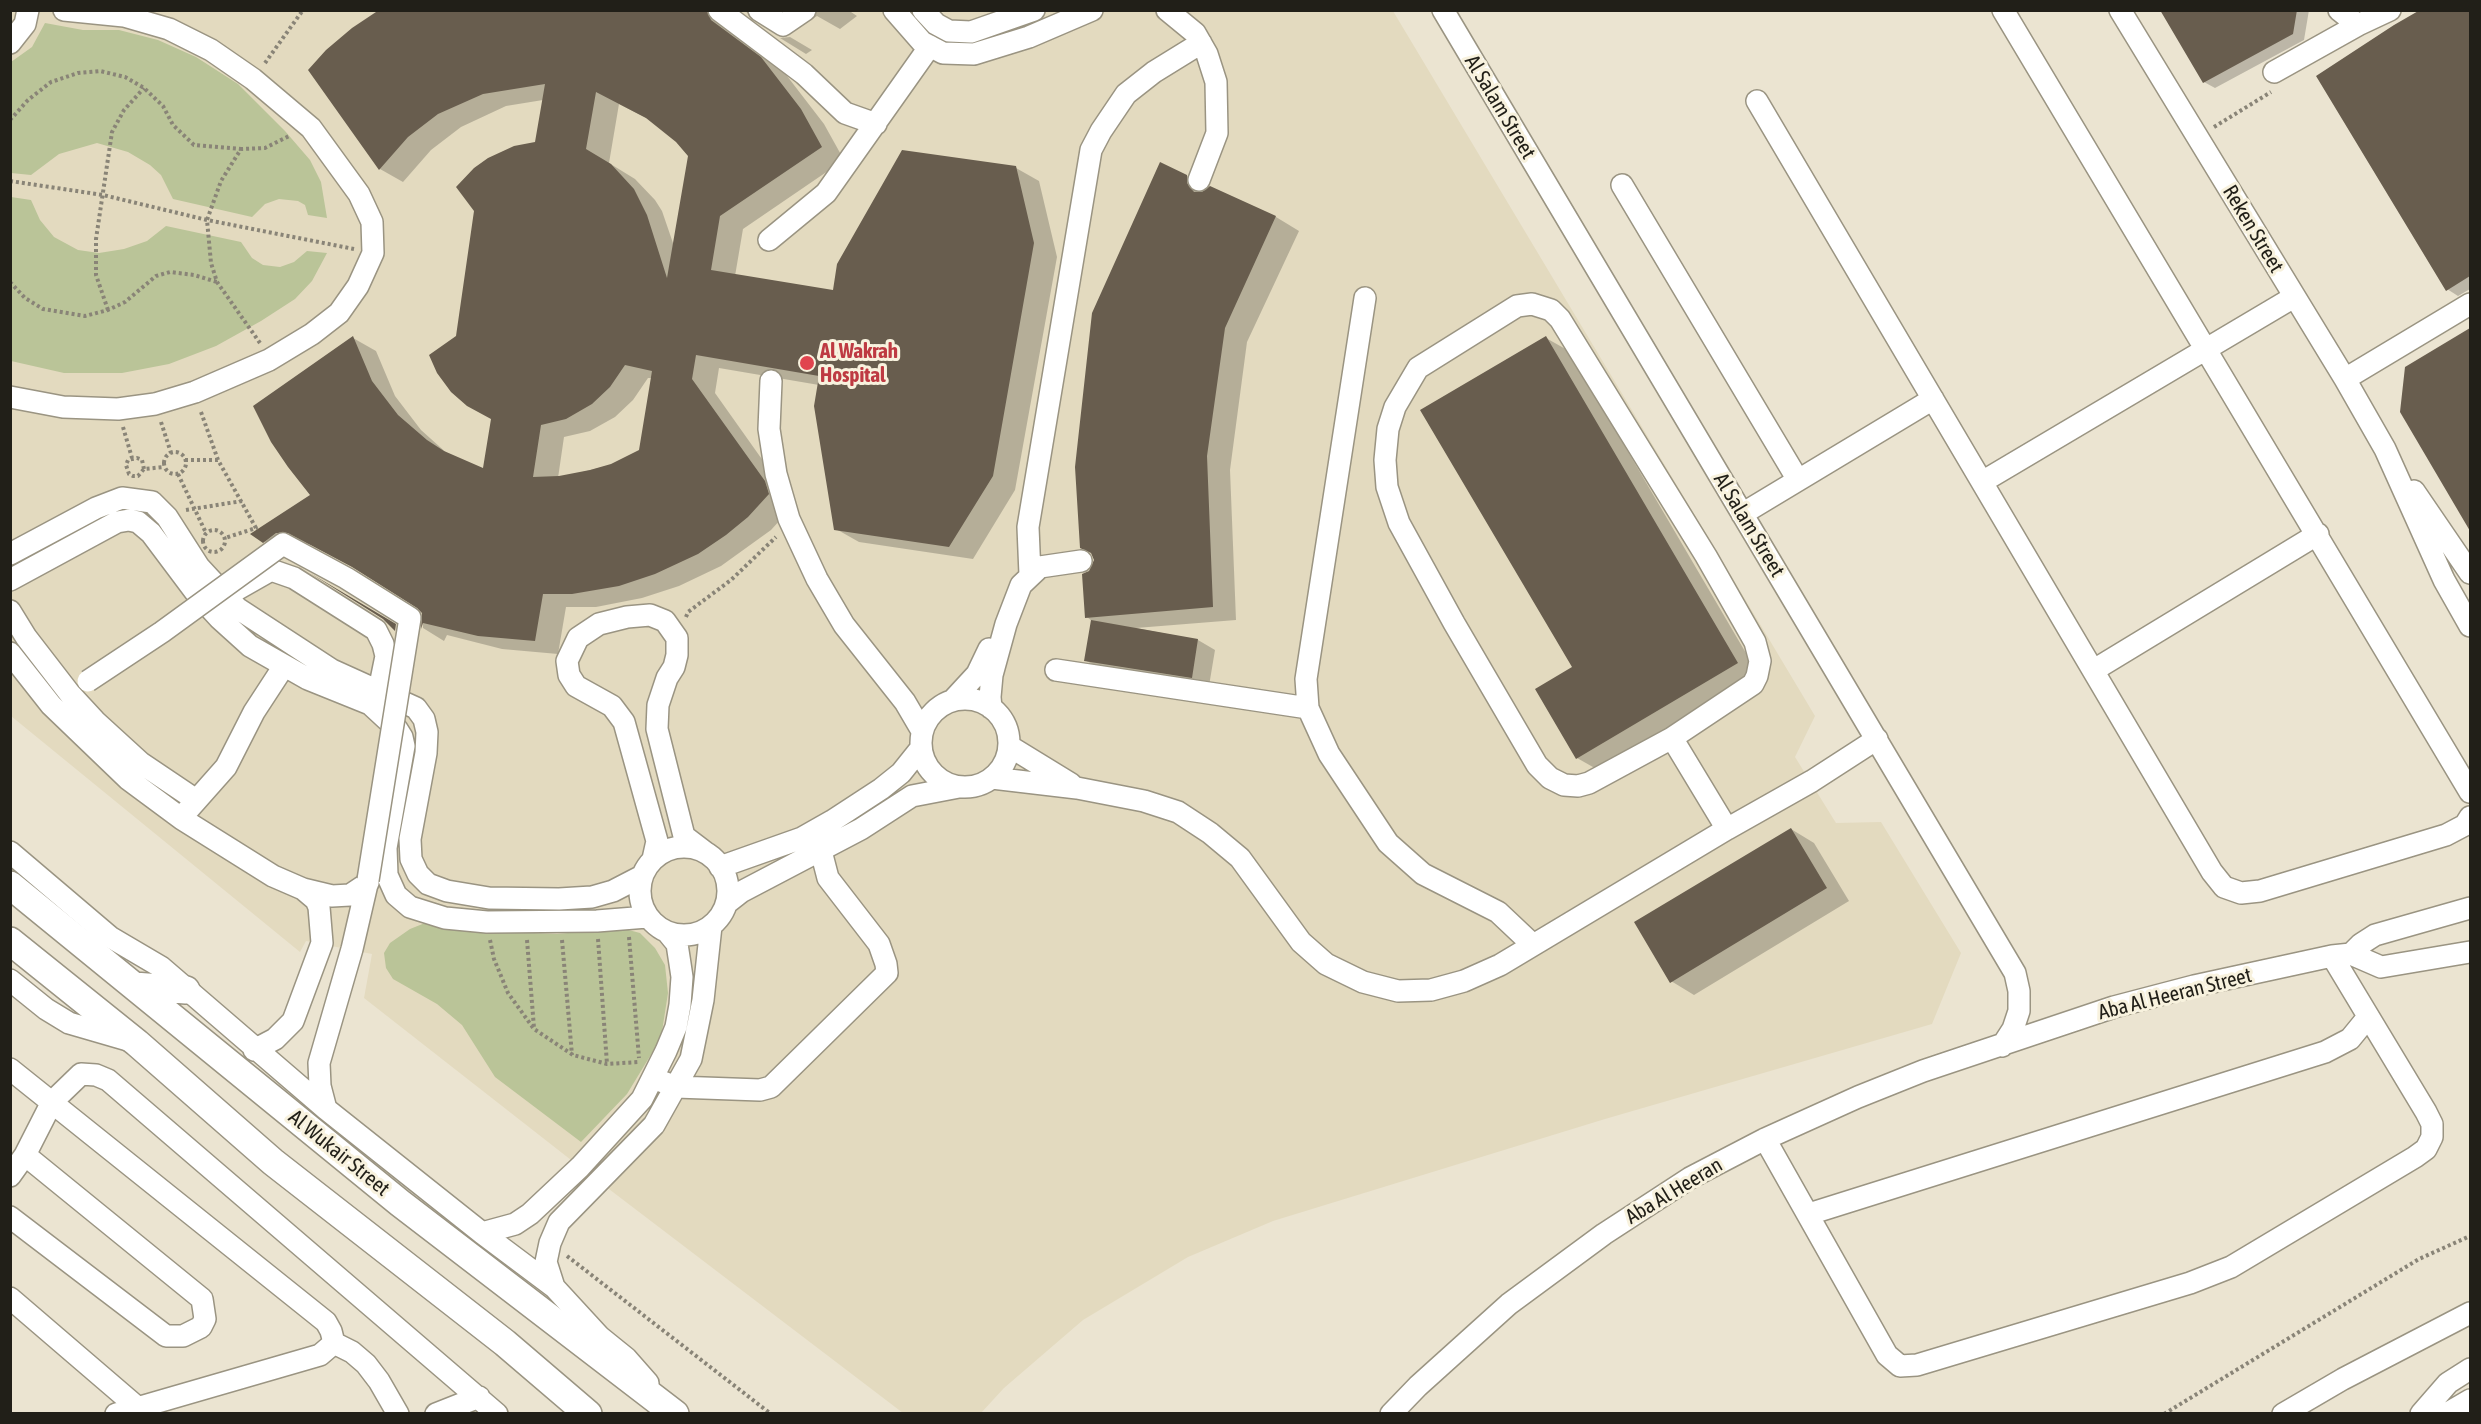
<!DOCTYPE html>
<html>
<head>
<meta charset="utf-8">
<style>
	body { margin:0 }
	#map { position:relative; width:2481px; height:1424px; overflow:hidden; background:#ebe4d1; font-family:"Asap Condensed",sans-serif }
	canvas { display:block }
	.frame { position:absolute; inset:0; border:12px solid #211f18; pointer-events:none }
</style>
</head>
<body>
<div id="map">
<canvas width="2481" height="1424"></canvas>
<div class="frame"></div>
</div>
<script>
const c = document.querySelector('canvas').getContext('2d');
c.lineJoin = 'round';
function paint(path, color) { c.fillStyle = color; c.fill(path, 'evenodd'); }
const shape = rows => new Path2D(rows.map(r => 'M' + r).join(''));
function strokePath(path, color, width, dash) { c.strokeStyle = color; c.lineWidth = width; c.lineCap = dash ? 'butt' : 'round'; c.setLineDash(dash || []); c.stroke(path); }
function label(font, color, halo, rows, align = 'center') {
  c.font = font + ' "Asap Condensed",sans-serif'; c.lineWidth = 6; c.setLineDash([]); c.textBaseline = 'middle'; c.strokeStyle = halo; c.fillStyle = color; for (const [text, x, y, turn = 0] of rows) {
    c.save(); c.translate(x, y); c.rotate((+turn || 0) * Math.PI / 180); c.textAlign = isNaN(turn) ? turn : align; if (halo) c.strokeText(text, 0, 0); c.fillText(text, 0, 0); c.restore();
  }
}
const built = shape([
	[10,11,1393,11,1815,716,1795,757,1836,823,1881,822,1961,953,1932,1024,1605,1119,1273,1221,1188,1257,1083,1320,1004,1388,981,1413,903,1413,580,1167,364,998,372,954,306,941,300,952,11,716]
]);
const green = shape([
	[45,23,83,30,119,30,158,40,196,57,238,84,285,131,310,160,321,182,327,218,308,215,305,205,298,201,279,199,265,204,252,217,173,199,161,175,150,165,128,152,97,143,59,154,31,175,11,173,11,62,32,47],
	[11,197,31,200,40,220,54,237,78,250,99,253,124,249,147,241,166,226,241,242,252,258,263,265,280,267,294,262,307,251,327,253,312,281,295,299,261,321,216,346,169,364,122,373,64,373,11,361],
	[425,923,488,931,557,934,621,928,640,933,655,948,665,965,668,993,661,1038,627,1094,581,1142,495,1077,462,1025,437,1004,393,979,386,968,384,953,390,943,410,929]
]);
const shadow = shape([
	[382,10,741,10,737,11,729,23,734,35,784,72,824,124,844,160,743,229,735,276,834,292,1016,168,1039,181,1057,257,1015,490,973,559,859,542,836,529,819,385,719,368,715,393,788,496,791,508,771,530,721,566,679,586,642,598,596,607,566,607,558,654,502,649,447,635,444,641,423,628,423,613,418,606,364,572,314,545,307,544,300,546,287,555,264,541,313,495,353,338,376,351,395,396,421,430,450,456,484,470,492,419,458,337,537,143,543,100,506,106,461,127,431,150,403,182,380,169],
	[619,104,652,121,677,141,689,155,674,246,662,211,655,200,635,179,609,163],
	[648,378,652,378,640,451,611,465,558,478,564,437,590,431,615,417,633,400],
	[743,10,848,10,857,16,840,29,817,16,807,22,788,11,777,11,770,27],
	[2162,10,2309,10,2304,40,2215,88,2204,82],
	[2422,10,2470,10,2470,289,2458,296,2447,289],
	[790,37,812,50,806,54,780,38],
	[1187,176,1209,189,1210,187,1276,217,1299,231,1247,342,1230,470,1236,620,1136,628,1198,640,1215,650,1209,686,1102,670,1085,660,1092,621,1087,617,1090,572,1095,560],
	[2466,332,2470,333,2470,528,2401,412],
	[1546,338,1569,351,1760,677,1600,771,1577,758,1574,668],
	[1791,829,1814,843,1849,901,1694,995,1671,981]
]);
const building = shape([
	[379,10,707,10,711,20,761,57,801,109,822,147,720,216,711,270,833,290,837,264,902,150,1016,166,1034,243,993,476,949,547,834,530,814,406,819,376,696,355,692,379,765,481,769,494,748,517,726,535,698,554,655,574,619,586,572,594,543,594,535,641,478,636,423,623,421,629,422,613,417,608,352,567,288,533,276,533,263,543,250,534,310,495,288,467,271,442,253,406,353,336,372,381,398,415,427,440,444,451,483,468,491,419,467,406,451,392,437,373,429,355,456,336,474,211,456,187,474,168,488,158,514,146,535,142,545,84,483,94,438,114,408,137,379,170,308,70,326,50,352,28],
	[596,92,646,118,676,142,688,156,667,278,647,215,634,189,611,164,586,149],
	[625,365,652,371,639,450,611,464,590,470,559,476,533,477,541,425,566,419,592,404,610,387],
	[2160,10,2297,10,2293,34,2203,83],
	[2420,10,2470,10,2470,276,2446,291,2316,76,2394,25],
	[1160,162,1187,175,1187,183,1194,192,1202,192,1210,186,1276,216,1225,328,1207,456,1213,607,1085,618,1082,574,1089,571,1094,560,1091,553,1080,548,1075,467,1092,313],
	[2470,328,2470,531,2400,412,2405,367],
	[1546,336,1738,663,1576,759,1535,689,1572,667,1420,410],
	[310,573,396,624,395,631,383,619],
	[1091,620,1198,639,1192,678,1084,661],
	[1791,828,1827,888,1670,983,1634,922]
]);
const path = shape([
	[265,63,303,10],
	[10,120,28,100,51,82,78,73,100,71,125,77,144,88,163,106,173,125,194,145,241,149],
	[2214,127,2271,92],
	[10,181,103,195,207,220,354,249],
	[10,282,25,298,43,309,85,316,108,310,125,302,156,276,170,272,194,275,217,282],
	[108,310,96,275,96,239,112,132,124,110,144,88],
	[260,343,217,282,211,263,207,220,221,181,241,149,265,148,289,136],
	[201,412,218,460,256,528,225,538],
	[161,422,171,453],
	[123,427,132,458],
	'164 463a11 11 0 1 1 22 0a11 11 0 1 1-22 0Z',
	[185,460,218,460],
	[144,469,142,460,137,458,128,460,126,465,129,474,133,476,138,476,144,469,164,467],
	[178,474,206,533],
	[186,510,242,501],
	'203 541a11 11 0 1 1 22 0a11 11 0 1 1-22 0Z',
	[686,617,688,612,731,580,776,537],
	[629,937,639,1058],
	[598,939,607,1064],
	[490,940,494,959,508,993,534,1029,573,1055,607,1064,639,1062],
	[527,940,534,1028],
	[562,940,572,1055],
	[567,1256,771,1414],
	[2164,1414,2419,1259,2470,1236]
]);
const minor = shape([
	[719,10,804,74,845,113,876,124],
	[759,10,783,25,805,10],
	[894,10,922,42,943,53,974,54,1029,37,1092,10],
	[923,10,936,24,949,31,971,32,1034,10],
	[1167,10,1195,33,1207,54,1216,82,1217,133,1199,180],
	[1443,10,2015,973,2019,991,2019,1011,2013,1029,2002,1046],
	[2003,10,2470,792],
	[2120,10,2345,379,2385,449,2444,580,2470,626],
	[2339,10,2358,25],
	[10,43,25,24,28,10],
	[2274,72,2358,25,2390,10],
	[1757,101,2212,872,2224,887,2241,893,2260,891,2446,835,2465,825,2470,817],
	[1622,185,1798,480],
	[769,240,826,193,930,46],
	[1365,298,1306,679,1308,708,1329,754,1388,843,1423,874,1498,912,1533,945],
	[1532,304,1551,310,1560,319,1706,556,1755,642,1760,661,1757,676,1753,684,1672,738,1589,783,1578,786,1564,785,1550,778,1537,765,1454,623,1399,523,1387,487,1385,460,1388,429,1395,407,1418,368,1517,306,1532,304],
	[2345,379,2470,304],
	[771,381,769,429,776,474,789,519,817,579,844,625,905,702,922,731],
	[10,397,63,407,118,409,155,404,195,392,269,360,312,334,339,313,358,286,373,253,372,222,359,194,311,128,253,79,211,50,169,29,124,16,64,10],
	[1982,482,2294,297],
	[2414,491,2470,573],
	[1742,514,1933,399],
	[10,554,96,508,122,498,152,502,167,517,199,567,237,608,332,670,416,708,424,719,427,732,426,753,410,839,411,859,418,874,428,884,447,891,489,898,559,899,592,897,613,891,642,876],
	[1030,575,1028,527,1091,150,1101,131,1126,94,1154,72,1201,43],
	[10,580,117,522,129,520,138,522,151,533,196,593,219,618,250,646,308,679,370,704,397,729,402,737,404,746,386,848,387,875,396,895,410,907,445,918,487,922,597,921,647,917],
	[227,595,271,570,294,578,376,630,383,644,386,656,379,690,372,701],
	[10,611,26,637,70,694,95,721,141,763,196,800],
	[10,653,51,705,128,779,182,819,273,876,303,889,316,900,319,907,322,943,293,1021,275,1039,254,1050],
	[1056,670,1308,708],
	[2094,670,2318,534],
	'921 743a44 44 0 1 1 88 0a44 44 0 1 1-88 0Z',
	[953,700,977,674,989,649],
	[991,708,990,697,992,675,1006,624,1021,585,1040,567,1081,561],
	[1672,738,1727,829],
	[1009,746,1071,784],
	[992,778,1077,788,1144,801,1178,812,1210,833,1240,858,1301,942,1326,964,1363,982,1398,991,1431,990,1464,981,1500,965,1727,829,1812,781,1877,739],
	[187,811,226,767,254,712,284,666],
	'640 891a44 44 0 1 1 88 0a44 44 0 1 1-88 0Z',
	[10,852,110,937,161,967,326,1109,482,1233,554,1287,600,1337,626,1358,648,1383],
	[653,859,657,841,624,722,612,706,576,686,569,675,567,661,578,638,599,624,627,617,650,615,665,621,677,638,677,655,674,667,667,678,658,705,657,729,684,836,705,852],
	[720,867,802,838,832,821,881,789,901,773,921,748],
	[303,889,332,896,350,895,368,883],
	[727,903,741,892,861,829,912,796,959,787],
	[2351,954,2361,944,2375,935,2470,908],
	[10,980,46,1009,69,1023,131,1041],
	[10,1069,326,1322,331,1331,334,1343,320,1355,116,1414],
	[653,1078,676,1087,760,1090,771,1087,887,973,886,964,879,944,828,878,821,851],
	[326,1109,320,1086,319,1063,352,949,368,880],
	[1765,1139,1887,1355,1900,1366,1917,1365,2190,1283,2231,1267,2415,1157,2426,1149,2432,1137,2432,1124,2426,1112,2332,956],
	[10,1176,25,1155,52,1102,81,1074,96,1075,108,1080,497,1414],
	[1809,1214,2325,1052,2350,1039,2368,1017],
	[10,1217,166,1336,183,1336,201,1327,205,1319,202,1299,25,1155],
	[482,1233,515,1224,530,1214,580,1167,642,1099,666,1051,676,1027,680,1005,682,977,679,957,677,944,668,933],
	[554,1287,546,1262,550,1243,559,1222,654,1125,691,1059,703,1000,711,926],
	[10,1298,137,1407],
	[334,1343,352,1352,366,1364,379,1381,398,1414],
	[436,1414,479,1397],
	[1391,1414,1418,1386,1509,1304,1604,1234,1690,1178,1765,1139,1858,1097,1923,1071,2114,1007,2194,986,2332,956,2351,954,2381,967,2470,952],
	[2283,1414,2343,1379,2470,1313],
	[2421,1414,2448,1383,2470,1369],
	[2446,1414,2470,1400]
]);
const major = shape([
	[10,885,400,1203,675,1414],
	[10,941,137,1043,273,1162,505,1343,588,1414],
	[134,986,186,990]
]);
const minorBridge = shape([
	[88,681,162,632,283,544,346,578,410,618,368,880]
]);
const markers = [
	[807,363,8,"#e0444e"]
];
const streetNames = [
	["Al Salam Street",1500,107,59],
	["Reken Street",2253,229,59],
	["Al Salam Street",1749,525,59],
	["Aba Al Heeran Street",2175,994,-14],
	["Al Wukair Street",339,1153,39],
	["Aba Al Heeran",1674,1191,-31]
];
const healthNames = [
	["Al Wakrah",820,351],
	["Hospital",820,375]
];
paint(built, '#e3dabf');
paint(green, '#bac498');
paint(shadow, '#0003');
paint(building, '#685d4e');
strokePath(minor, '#9a9482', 24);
strokePath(major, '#9a9482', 30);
strokePath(path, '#898477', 4, [3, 3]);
strokePath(minor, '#fff', 21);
strokePath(major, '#fff', 27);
strokePath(minorBridge, '#9a9482', 24, []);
strokePath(minorBridge, '#fff', 21);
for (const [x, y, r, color] of markers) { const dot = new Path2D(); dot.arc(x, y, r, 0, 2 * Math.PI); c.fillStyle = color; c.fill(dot); strokePath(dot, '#f8f2de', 2); }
label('21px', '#211f18', '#f8f2de', streetNames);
label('bold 21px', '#be3a42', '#f8f2de', healthNames, 'left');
</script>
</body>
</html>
